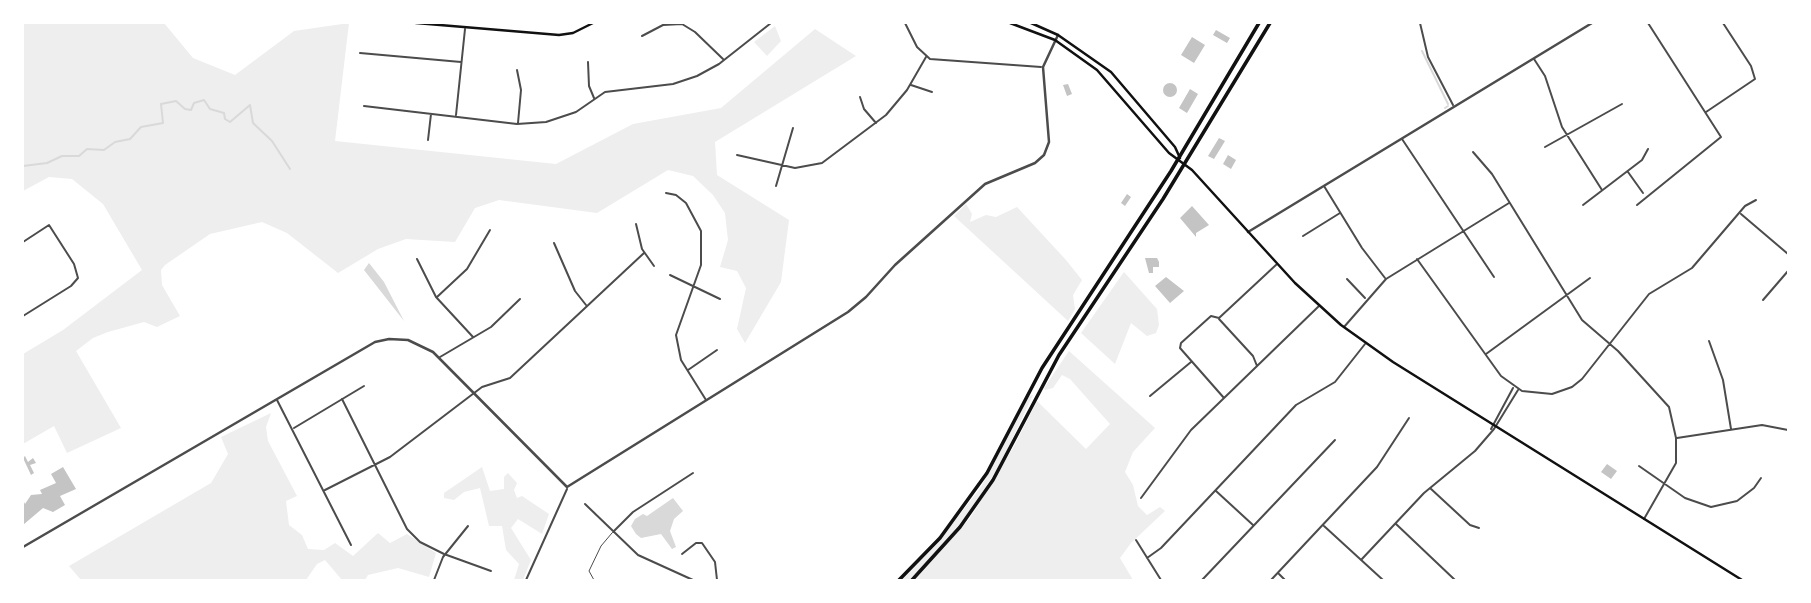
<!DOCTYPE html>
<html>
<head>
<meta charset="utf-8">
<style>
	body { margin:0 }
	#map { position:relative; width:1811px; height:603px; overflow:hidden; background:#fff; font-family:"Open Sans",sans-serif }
	canvas { display:block }
	.frame { position:absolute; inset:0; border:24px solid #fff; pointer-events:none }
</style>
</head>
<body>
<div id="map">
<canvas width="1811" height="603"></canvas>
<div class="frame"></div>
</div>
<script>
const c = document.querySelector('canvas').getContext('2d');
c.lineJoin = 'round';
function paint(path, color) { c.fillStyle = color; c.fill(path, 'evenodd'); }
const shape = rows => new Path2D(rows.map(r => 'M' + r).join(''));
function strokePath(path, color, width, dash) { c.strokeStyle = color; c.lineWidth = width; c.lineCap = dash ? 'butt' : 'round'; c.setLineDash(dash || []); c.stroke(path); }
const green = shape([
	[23,23,164,23,193,58,235,75,294,31,349,23,335,141,556,164,633,124,721,108,815,29,856,56,715,142,717,175,789,220,781,282,745,343,737,329,746,288,737,271,720,267,728,240,725,213,713,195,693,176,668,170,597,213,499,200,475,208,455,242,406,239,378,249,338,273,287,233,262,222,210,234,165,265,161,270,162,285,180,316,157,327,144,322,108,332,93,338,76,351,121,428,67,453,54,426,23,444,23,354,63,330,142,270,103,204,72,179,49,177,23,191],
	[775,26,781,41,767,56,754,42],
	[966,204,972,214,970,222,986,215,996,217,1017,207,1066,260,1082,280,1073,295,1075,309,1068,321,954,216],
	[1124,272,1157,309,1159,325,1156,333,1147,336,1131,323,1115,364,1081,333],
	[1069,351,1155,428,1133,452,1125,472,1133,485,1138,506,1147,515,1160,507,1165,511,1131,543,1120,558,1133,580,915,580,970,518,1013,448,1037,401,1086,449,1110,424,1070,379,1062,375,1053,388,1045,390,1044,388],
	[1033,395,1001,463,968,514,932,557,909,580,902,580,936,545,981,487,1029,396],
	[271,413,266,427,268,441,297,496,286,501,289,525,302,535,308,549,324,550,335,543,353,556,378,533,390,543,407,534,436,553,429,577,398,568,368,575,365,580,342,580,325,560,317,564,306,580,81,580,69,566,211,483,228,454,221,437],
	[482,467,490,491,504,489,504,477,508,473,517,483,514,490,517,498,522,496,549,514,542,534,518,519,511,528,531,560,523,580,514,580,519,564,506,550,502,526,489,526,480,488,464,492,454,500,444,498,444,493]
]);
const water = shape([
	[369,263,384,282,404,321,364,270],
	[673,498,683,511,674,519,670,531,676,547,672,549,661,534,641,538,636,534,631,526,635,519,643,514,647,516]
]);
const stream = shape([
	[1422,51,1448,104],
	[1445,108,1448,106],
	[23,166,47,163,62,156,79,156,87,149,104,150,115,142,130,139,141,127,163,123,161,104,176,101,185,109,191,110,194,103,204,100,210,109,224,113,225,119,230,122,250,105,253,123,272,141,290,169]
]);
const building = shape([
	[1216,30,1230,38,1227,43,1213,35],
	[1192,37,1205,45,1194,63,1181,55],
	'1163 90a7 7 0 1 1 14 0a7 7 0 1 1-14 0Z',
	[1068,84,1072,94,1067,96,1063,85],
	[1190,89,1198,94,1187,113,1179,108],
	[1219,138,1225,141,1214,159,1208,156],
	[1228,155,1236,160,1231,169,1223,164],
	[1127,194,1131,197,1125,206,1121,203],
	[1192,206,1209,225,1196,233,1196,237,1180,218],
	[1145,258,1157,258,1159,262,1159,267,1153,267,1153,273,1149,273],
	[1166,277,1184,291,1170,303,1155,286],
	[25,456,28,462,33,458,36,463,30,465,34,473,31,475,23,458],
	[1607,464,1617,471,1611,479,1601,472],
	[63,467,76,489,60,496,65,505,53,512,43,508,23,525,23,500,25,504,31,495,42,494,40,490,56,483,51,474]
]);
const service = shape([
	[594,580,589,571,601,546,612,533]
]);
const minor = shape([
	[905,23,917,47,930,59,1041,67],
	[1420,23,1428,57,1453,105],
	[642,36,663,25,682,24,695,32,723,59],
	[360,53,461,62],
	[1534,59,1545,76,1562,127,1602,190],
	[588,62,589,86,594,98],
	[517,70,521,90,518,123],
	[911,85,932,92],
	[860,97,864,109,876,123],
	[364,106,517,124,546,122,576,112,605,92,673,84,697,76,719,64,771,23],
	[1706,112,1755,79,1751,66,1723,23],
	[456,115,465,29],
	[1402,139,1494,277],
	[428,140,431,114],
	[1545,147,1622,104],
	[1473,152,1492,174,1582,320,1618,351,1669,407,1676,438,1676,463,1644,519],
	[737,155,795,168,822,163,886,115,907,90,926,57],
	[1628,172,1643,193],
	[776,186,793,128],
	[1324,186,1362,248,1385,278],
	[666,193,676,195,686,203,701,231,701,265,676,335,681,360,706,400],
	[1583,205,1642,160,1648,149],
	[1637,205,1721,137,1648,23],
	[1741,214,1788,254],
	[636,224,642,249,654,266],
	[1303,236,1340,213],
	[23,242,49,225,74,264,78,278,71,286,23,316],
	[554,243,575,291,586,305],
	[417,259,436,297,473,337],
	[1417,259,1501,376,1522,391,1552,394,1572,387,1582,379,1649,294,1692,268,1745,206,1756,200],
	[670,275,720,299],
	[1347,279,1365,298],
	[437,297,467,269,490,230],
	[1763,300,1788,271],
	[1219,319,1253,356,1257,366],
	[1344,327,1386,279,1509,203],
	[1709,341,1723,380,1731,429],
	[1486,354,1590,278],
	[440,357,491,327,520,299],
	[688,370,717,350],
	[1150,396,1191,362],
	[1224,398,1180,348,1181,343,1211,316,1219,318,1277,264],
	[342,399,407,529,420,542,444,554,491,571],
	[277,400,351,545],
	[294,428,364,386],
	[1491,429,1513,388],
	[1677,438,1762,425,1788,430],
	[1639,466,1685,498,1711,507,1737,501,1754,488,1761,478],
	[1430,488,1470,525,1479,528],
	[325,490,390,457,482,387,510,378,644,253],
	[1216,491,1253,525],
	[1141,498,1191,430,1319,306],
	[585,504,638,555,693,580],
	[1396,524,1455,580],
	[1324,526,1383,580],
	[613,532,633,512,693,473],
	[1136,540,1161,580],
	[682,554,696,543,702,543,715,562,717,580],
	[1147,558,1161,548,1296,405,1335,382,1365,344],
	[1361,560,1424,493,1475,451,1494,429,1518,390],
	[1279,574,1285,580],
	[434,580,443,557,468,526],
	[526,580,567,489],
	[1202,580,1335,440],
	[1271,580,1377,467,1409,418]
]);
const tertiary = shape([
	[1248,232,1592,23],
	[23,547,375,342,389,339,408,340,433,352,567,487,848,312,866,297,895,265,985,184,1035,163,1044,155,1049,142,1043,67,1058,35]
]);
const secondary = shape([
	[416,23,559,35,573,33,593,23],
	[1010,23,1055,40,1097,70,1169,153,1192,170,1295,283,1341,325,1393,362,1742,580],
	[1031,23,1058,35,1111,72,1175,147,1180,158]
]);
const primary = shape([
	[899,580,940,538,987,473,1042,368,1171,171,1259,23],
	[912,580,960,527,993,480,1059,355,1163,199,1270,23]
]);
paint(green, '#eee');
paint(water, '#d9d9d9');
strokePath(stream, '#d9d9d9', 2);
paint(building, '#c4c4c4');
strokePath(service, '#4c4c4c', 1);
strokePath(minor, '#4c4c4c', 2);
strokePath(tertiary, '#4c4c4c', 2.5);
strokePath(secondary, '#111', 2.5);
strokePath(primary, '#111', 3.5);
</script>
</body>
</html>
